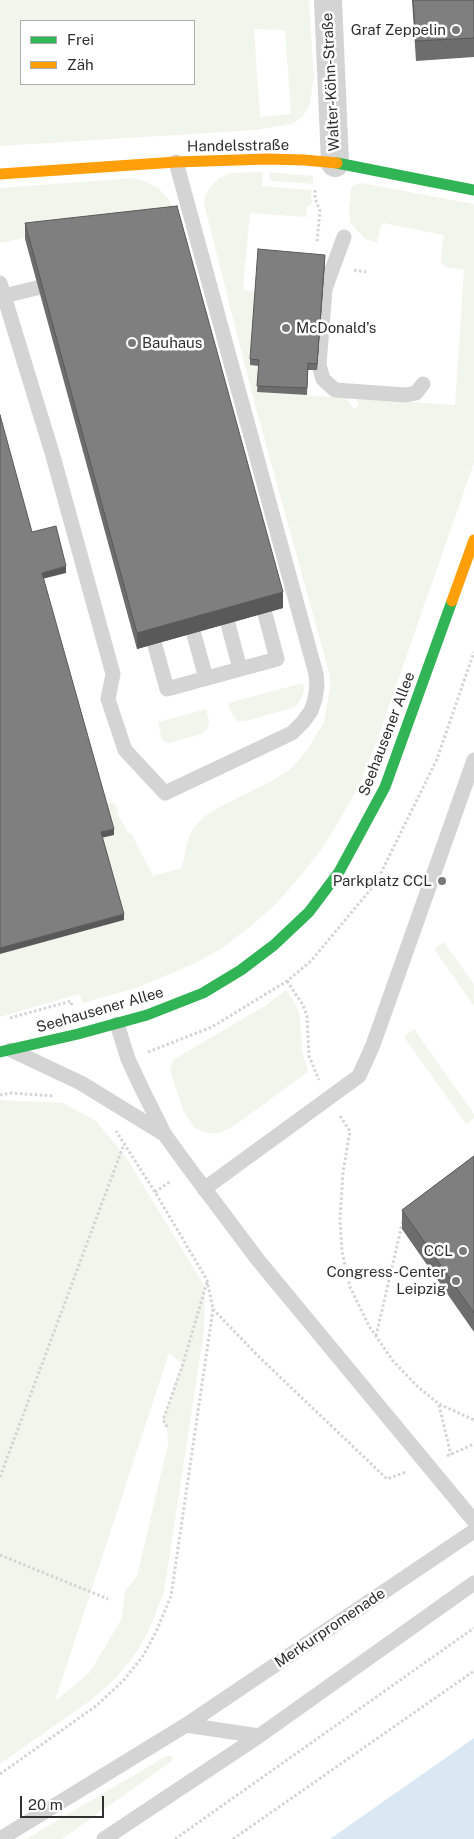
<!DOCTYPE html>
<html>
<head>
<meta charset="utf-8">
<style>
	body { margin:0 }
	#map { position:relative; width:474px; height:1839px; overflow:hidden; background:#fff; font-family:"Public Sans",sans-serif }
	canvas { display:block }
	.legend { position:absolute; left:20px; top:20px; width:175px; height:65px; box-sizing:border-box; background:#fff; border:1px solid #acacac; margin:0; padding:6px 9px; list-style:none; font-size:15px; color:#303030 }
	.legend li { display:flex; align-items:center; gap:10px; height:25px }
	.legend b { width:25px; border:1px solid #acacac }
	.scale { position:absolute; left:20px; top:1796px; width:84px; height:22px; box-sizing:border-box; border:2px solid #303030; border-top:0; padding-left:6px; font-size:15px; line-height:18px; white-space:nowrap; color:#303030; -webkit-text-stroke:4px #fff; paint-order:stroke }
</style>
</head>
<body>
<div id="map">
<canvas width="474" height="1839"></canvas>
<ul class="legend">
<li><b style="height:6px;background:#30b455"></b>Frei</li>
<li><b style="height:6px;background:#ff9f0a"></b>Zäh</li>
</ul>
<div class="scale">20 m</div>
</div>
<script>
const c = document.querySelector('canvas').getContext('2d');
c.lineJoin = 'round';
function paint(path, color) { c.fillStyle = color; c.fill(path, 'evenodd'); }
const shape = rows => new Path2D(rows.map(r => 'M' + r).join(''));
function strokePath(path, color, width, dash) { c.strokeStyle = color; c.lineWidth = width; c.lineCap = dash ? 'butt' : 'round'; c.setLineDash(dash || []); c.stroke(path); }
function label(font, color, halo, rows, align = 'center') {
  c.font = font + ' "Public Sans",sans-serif'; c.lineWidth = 5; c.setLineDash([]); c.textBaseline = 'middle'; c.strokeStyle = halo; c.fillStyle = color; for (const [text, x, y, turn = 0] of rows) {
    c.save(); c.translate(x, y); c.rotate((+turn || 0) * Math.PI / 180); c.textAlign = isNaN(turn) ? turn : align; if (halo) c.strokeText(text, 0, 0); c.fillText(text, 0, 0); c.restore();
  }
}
const green = shape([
	[0,0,309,0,314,80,309,107,302,117,292,124,255,130,0,146],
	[21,21,194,21,194,84,21,84],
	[254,29,285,30,291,114,260,117],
	[263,172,262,186,312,190,311,199,313,201,310,206,307,206,306,217,250,213,243,290,255,292,250,365,259,366,258,392,346,398,354,409,359,405,355,398,455,405,464,270,445,267,441,262,441,255,444,235,382,223,377,243,366,239,358,232,350,222,349,209,351,188,353,185,361,183,474,204,474,463,374,749,360,784,341,818,321,850,298,879,275,905,250,927,222,948,194,964,139,987,83,1003,79,994,0,1017,0,954,124,920,101,838,105,804,115,803,119,811,117,813,129,834,131,833,153,876,182,868,187,843,191,832,198,823,206,815,219,807,272,781,290,769,306,752,324,722,330,688,330,676,255,405,204,204,206,195,211,186,218,179,230,173],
	[269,172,313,176,313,184,272,181,269,177],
	[135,178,147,182,158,188,168,198,174,208,0,243,0,188],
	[303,683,304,690,302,697,298,704,292,708,246,721,237,721,232,714,228,703],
	[206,709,209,721,208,728,202,734,169,743,162,740,158,722],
	[444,942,474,984,474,1006,434,949],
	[286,990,296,1005,300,1017,302,1050,308,1072,231,1128,220,1133,208,1133,194,1128,184,1112,170,1071,173,1060,266,1005],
	[414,1029,474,1114,474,1118,466,1124,404,1037],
	[0,1100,63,1103,96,1121,126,1157,205,1287,204,1331,164,1592,149,1630,136,1653,116,1678,91,1700,0,1764],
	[169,1353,182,1364,163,1420,167,1427,168,1444,137,1576,125,1591,122,1618,90,1672,55,1701],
	[166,1756,173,1756,171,1762,62,1839,26,1839]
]);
const water = shape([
	[474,1738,474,1839,330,1839]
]);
const path = shape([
	[315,190,315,198,320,211,317,242],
	[354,270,366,272],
	[287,981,303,1005,307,1016,309,1056,319,1080],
	[10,1018,71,1001,72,1007],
	[148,1052,212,1027,287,981,311,961,376,883,437,759,474,652],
	[0,1095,11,1093,54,1096],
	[340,1116,350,1131,343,1172,340,1219,342,1252,350,1287,369,1326,393,1361,418,1387,439,1404,474,1420],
	[155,1192,171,1181],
	[213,1309,257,1355,387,1479,406,1472],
	[376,1336,403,1220],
	[439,1405,451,1455],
	[167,1427,163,1420,183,1364,207,1282],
	[447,1456,474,1444],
	[0,1477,124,1144],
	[0,1555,108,1599],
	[0,1774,96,1706,123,1681,143,1656,156,1632,171,1596,213,1309,207,1280,155,1192,116,1131],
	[175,1839,474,1628],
	[233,1839,474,1671]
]);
const lane = shape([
	[344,237,325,289,319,365,323,379,335,390,406,395,416,393,423,384],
	[0,283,53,456,113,674,108,699,125,750,165,793,292,733,303,722,311,711,315,699,317,686,316,674,176,162],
	[0,297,57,283],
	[223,605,240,669],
	[188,613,206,678],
	[149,624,167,689,277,659,260,595],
	[117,1024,128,1059,142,1089,165,1135,189,1168,258,1260,474,1521],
	[11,1050,81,1083,164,1134],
	[204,1189,359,1076,373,1045,474,760],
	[186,1725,259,1736],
	[0,1839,186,1725,474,1531],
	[104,1839,259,1736,474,1583]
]);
const street = shape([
	[328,0,335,163]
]);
const fast = shape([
	[337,163,474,190],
	[0,1052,78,1034,147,1015,203,993,241,970,274,945,309,912,339,872,385,787,452,601]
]);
const slow = shape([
	[0,174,176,162,267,159,304,160,337,163],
	[452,601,474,540]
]);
const wall = shape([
	[412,0,474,0,474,57,416,61],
	[25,223,283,608,137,649,25,239],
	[325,261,317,370,308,370,307,395,257,392,259,366,250,365,250,359],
	[474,1156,474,1332,402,1229,402,1210]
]);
const shadedWall = shape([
	[325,255,325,261,317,370,317,364],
	[66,566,66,573,42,579,42,573],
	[283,592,283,608,137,649,137,633],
	[114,829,114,835,101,838,101,832],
	[124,914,124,920,0,954,0,948]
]);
const building = shape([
	[413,0,474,0,474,38,416,41,413,0],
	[177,206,283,592,137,633,25,223,177,206],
	[258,249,325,255,317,364,308,363,307,388,257,386,259,360,250,359,258,249],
	[0,415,32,532,56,526,66,566,42,573,114,829,101,832,124,914,0,948,0,415],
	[474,1156,474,1313,402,1210,474,1156]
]);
const markers = [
	[456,30,5,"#787878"],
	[286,328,5,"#787878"],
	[132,343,5,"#787878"],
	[442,881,5,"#787878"],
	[463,1251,5,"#787878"],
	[456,1281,5,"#787878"]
];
const poiNames = [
	["Graf Zeppelin",446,30],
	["McDonald's",296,328,"left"],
	["Bauhaus",142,343,"left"],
	["Parkplatz CCL",432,881],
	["CCL",453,1251],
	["Congress-Center",446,1272],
	["Leipzig",446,1289]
];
const streetNames = [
	["Walter-Köhn-Straße",331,82,-93],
	["Handelsstraße",238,146,-1],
	["Seehausener Allee",387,734,-69],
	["Seehausener Allee",100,1010,-16],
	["Merkurpromenade",330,1628,-34]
];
paint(green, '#f1f6ed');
paint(water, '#dae8f3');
strokePath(path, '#d4d4d4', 3, [2.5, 2.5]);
strokePath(lane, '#d4d4d4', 15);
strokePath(street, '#d4d4d4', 28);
strokePath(fast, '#30b455', 11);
strokePath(slow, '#ff9f0a', 11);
paint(wall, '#6d6d6d');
paint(shadedWall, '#595959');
paint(building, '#7f7f7f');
strokePath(building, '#595959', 1);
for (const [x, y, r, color] of markers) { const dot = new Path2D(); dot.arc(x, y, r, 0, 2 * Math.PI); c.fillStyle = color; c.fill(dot); strokePath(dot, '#fff', 2); }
label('15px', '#303030', '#fff', poiNames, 'right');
label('15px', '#303030', '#fff', streetNames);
</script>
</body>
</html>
